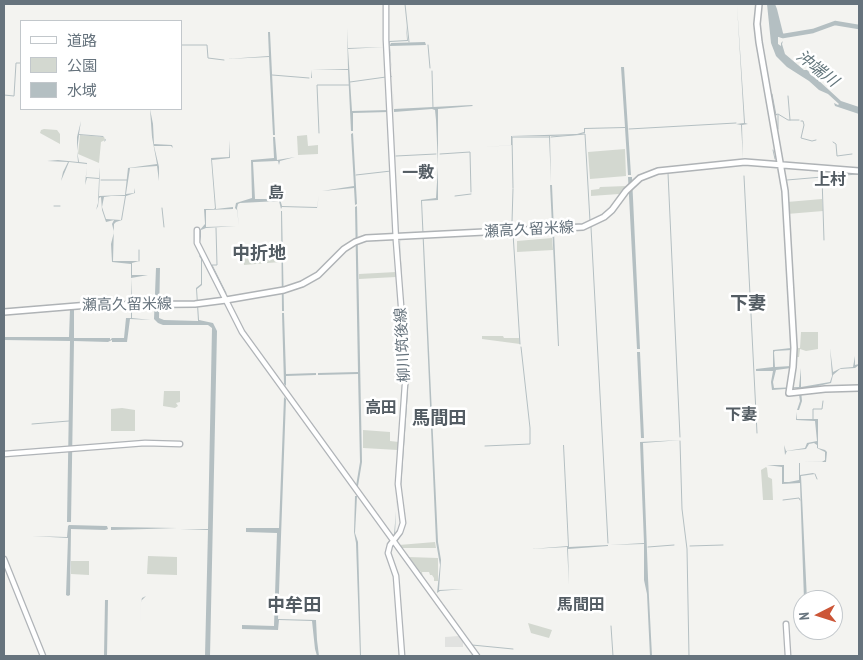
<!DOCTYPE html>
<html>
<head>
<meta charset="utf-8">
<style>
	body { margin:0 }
	#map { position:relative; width:863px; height:660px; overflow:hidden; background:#f3f3f0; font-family:"PT Sans Narrow","Noto Sans JP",sans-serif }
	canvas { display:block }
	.frame { position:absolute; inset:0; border:5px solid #66737d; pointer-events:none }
	.legend { position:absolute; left:20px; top:20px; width:162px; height:90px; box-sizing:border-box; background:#fff; border:1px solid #c2c7cb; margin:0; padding:6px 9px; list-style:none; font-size:15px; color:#66737d }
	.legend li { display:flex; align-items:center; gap:10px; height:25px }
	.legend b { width:25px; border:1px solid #c2c7cb }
	.north { position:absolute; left:793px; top:590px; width:50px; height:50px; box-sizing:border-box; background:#fff; border:1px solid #c2c7cb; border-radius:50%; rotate:265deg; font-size:14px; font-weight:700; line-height:20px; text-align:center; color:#66737d }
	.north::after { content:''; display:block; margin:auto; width:18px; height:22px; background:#cc5637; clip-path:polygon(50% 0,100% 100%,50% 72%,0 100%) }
</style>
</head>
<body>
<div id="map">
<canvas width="863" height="660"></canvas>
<div class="frame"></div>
<ul class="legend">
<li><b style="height:6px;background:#fff"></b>道路</li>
<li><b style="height:14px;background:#d3d8d0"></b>公園</li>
<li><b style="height:14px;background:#b4bfc2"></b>水域</li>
</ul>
<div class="north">N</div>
</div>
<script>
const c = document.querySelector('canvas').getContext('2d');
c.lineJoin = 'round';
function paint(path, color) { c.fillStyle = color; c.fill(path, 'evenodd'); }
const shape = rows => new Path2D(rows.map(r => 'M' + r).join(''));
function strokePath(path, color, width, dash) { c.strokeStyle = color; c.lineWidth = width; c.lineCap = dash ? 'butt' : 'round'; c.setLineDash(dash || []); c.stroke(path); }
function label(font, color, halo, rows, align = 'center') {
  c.font = font + ' "PT Sans Narrow","Noto Sans JP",sans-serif'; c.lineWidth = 5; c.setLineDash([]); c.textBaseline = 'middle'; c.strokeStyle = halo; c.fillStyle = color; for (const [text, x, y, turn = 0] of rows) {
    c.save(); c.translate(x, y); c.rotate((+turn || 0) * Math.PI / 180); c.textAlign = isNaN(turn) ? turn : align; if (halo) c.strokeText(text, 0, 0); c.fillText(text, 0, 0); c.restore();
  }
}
const built = shape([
	[459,636,463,642,463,647,445,647,445,637]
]);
const green = shape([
	[44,129,57,130,60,134,60,144,40,133,41,130],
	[80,135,104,137,105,140,101,142,99,163,78,154],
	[307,135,308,146,318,145,318,154,298,155,297,136],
	[625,149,626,176,590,179,588,152],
	[626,186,619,194,591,196,591,190,599,189,600,187],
	[822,199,823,211,787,214,787,202],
	[552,238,553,250,517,252,517,241],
	[280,254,280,262,244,265,243,256],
	[396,272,396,277,359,279,359,274],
	[801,332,818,332,818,349,806,351,800,349,799,357,795,357,795,348,800,348],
	[503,336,504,338,519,338,520,344,482,339,482,336],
	[164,391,180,391,180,402,176,403,178,406,175,408,163,406],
	[122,408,135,410,135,431,111,431,111,409],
	[363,430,390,432,390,441,399,442,398,450,363,448],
	[766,467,767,468,768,477,772,479,773,500,763,500,761,470],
	[435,542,436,548,402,548,399,545],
	[148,556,177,557,177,575,147,574],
	[408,557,438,558,438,581,434,581,434,578,432,575,430,575,429,572,422,572,423,578,419,572,421,571,418,571],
	[71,561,89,561,89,575,71,574],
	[528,623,552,630,549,638,531,633]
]);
const water = shape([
	[767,4,775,4,777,9,784,37,778,37,778,44,781,46,781,43,783,41,782,44,785,54,798,65,804,70,807,70,841,101,859,107,859,114,835,106,834,103,838,105,839,104,828,94,819,90,809,81,787,67,776,56,771,43],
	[737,5,745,123,748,124,742,125,743,159,741,125,736,124,744,123],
	[406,25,408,41,390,42,390,45,391,43,425,42,426,45,390,46,394,109,472,105,473,106,438,109,438,200,422,201,438,542,441,560,439,590,464,589,440,591,437,593,440,565,436,542,421,200,436,198,438,166,436,120,435,110,432,109,394,112,392,77,386,77,392,76,389,41,407,40],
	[347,28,348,48,384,47,348,49,352,111,389,110,389,112,353,113,353,131,351,131,348,70,312,70,312,78,311,78,312,70,348,69],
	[268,32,270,32,275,135,273,135,269,57,227,59,269,56],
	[621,67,624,67,631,175,628,175,625,128,585,129,585,133,577,135,550,136,551,183,549,136,512,136,512,145,474,148,511,145,511,136,577,134,584,132,584,128,625,127],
	[150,109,153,124,154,144,172,145,173,148,171,146,154,146,159,167,159,181,157,166,130,168,126,194,134,193,135,188,135,193,126,196,122,220,116,222,114,224,113,261,139,261,132,263,132,275,148,275,131,278,132,301,131,301,131,264,112,262,111,244,114,232,112,224,114,220,106,222,102,210,101,197,99,198,98,206,96,210,98,203,99,179,87,178,85,185,87,164,69,162,61,181,63,172,68,162,47,161,58,160,78,162,77,151,77,137,81,121,79,134,103,136,106,140,104,142,105,139,104,137,79,135,77,151,79,162,87,163,86,177,99,178,100,167,99,196,125,195,128,168,157,164,152,137],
	[111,196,125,196,121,220,106,219,102,207,104,197],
	[353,133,357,204,355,205,354,188,322,191,354,186,351,134],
	[273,137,275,137,277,160,295,157,280,161,279,165,278,161,276,161,253,162,255,199,279,199,280,185,280,199,282,206,317,207,319,195,319,177,319,195,317,208,282,207,281,209,279,201,240,203,238,204,237,208,239,226,237,210,235,208,236,203,252,198,251,160,274,158],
	[229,140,230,158,212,160,216,209,233,207,233,209,206,210,206,227,236,226,206,228,201,230,201,242,199,231,205,224,204,209,214,209,215,208,211,158,229,157],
	[628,177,632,177,640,349,637,349],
	[550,185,552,185,559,346,558,346],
	[357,206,362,462,358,486,356,486,360,462,358,374,318,375,318,373,358,372,355,207],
	[281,211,282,211,284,311,282,311],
	[400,229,402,289,407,336,409,374,407,405,401,488,405,515,405,526,402,534,398,540,398,543,395,550,397,583,395,550,398,544,394,535,396,511,395,535,397,539,404,529,405,522,401,499,397,502,396,509,397,501,401,498,400,485,408,376,407,340,401,275],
	[200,255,202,259,202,285,197,289,199,320,213,323,217,331,210,656,205,656,208,530,180,529,208,529,212,328,208,325,163,325,158,323,154,319,156,268,160,268,159,318,164,320,198,321,196,288,201,284,201,259,199,256],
	[131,306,132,306,132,318,151,320,130,319,127,342,112,342,112,340,108,342,74,341,71,522,67,522,70,341,4,340,4,337,69,337,70,309,74,309,74,338,110,338,110,340,112,338,124,338,126,318,131,318],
	[282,313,284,313,286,374,316,373,316,375,286,376,286,386,284,384],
	[791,346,792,350,775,351,774,352,775,367,791,366,791,368,776,370,773,382,774,388,799,387,801,368,801,387,830,382,832,376,830,348,833,372,841,368,853,367,855,356,855,365,859,364,859,365,855,368,840,369,833,375,831,383,801,390,802,401,799,410,797,410,800,401,798,388,772,390,771,382,773,371,756,371,756,369,773,367,773,350,791,348],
	[637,352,640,352,644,438,641,438],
	[284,397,286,399,278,619,316,620,317,640,319,656,317,656,315,649,312,621,279,620,278,630,242,629,242,625,274,626,277,533,246,532,246,528,279,528],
	[797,412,797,419,818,419,818,448,825,450,827,452,826,462,802,461,822,462,825,460,825,452,817,448,817,445,814,443,809,444,806,449,787,451,785,455,784,445,786,451,805,448,807,443,817,441,815,421,796,420],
	[681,440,643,443,648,578,652,656,650,656,647,594,644,580,644,544,610,545,644,543,640,442],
	[563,445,564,445,569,547,608,545,608,546,568,549,569,585,567,547,531,549,568,546],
	[799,463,800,463,800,475,813,473,815,474,801,476,807,600,804,600,800,483,782,484,782,467,767,465,784,465,784,482,789,482,799,480],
	[355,496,357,496,355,533,358,542,361,656,360,656,356,543,354,532],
	[69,525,107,526,108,529,105,530,71,529,70,595,68,596,66,595,68,538,32,536,67,537,68,526],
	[111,527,177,528,147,529,146,596,141,601,140,656,141,602,142,598,146,596,147,529,111,530],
	[105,600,108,600,107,656,104,656]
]);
const stream = shape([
	[405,4,409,42],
	[181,45,207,45,208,58,224,60],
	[428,45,430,68],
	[432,71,433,108],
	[272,75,309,78],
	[350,82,386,77],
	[772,94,776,115],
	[4,95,14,96,16,63,21,63],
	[788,96,790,120],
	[775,115,778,114,788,120,799,120],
	[778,115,778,129],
	[801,121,803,121,804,125,801,138,812,141,816,140],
	[629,129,736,123],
	[319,133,317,85,349,85],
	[551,137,585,134,590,221],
	[833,142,836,144,837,156,852,154],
	[773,150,775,159],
	[440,154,470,152,471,192],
	[396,156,436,154],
	[668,173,680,437],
	[356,175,391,171],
	[744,176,757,433],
	[823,177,857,174],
	[101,180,127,180],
	[787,180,822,177,824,240],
	[513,188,512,137,549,137],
	[455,196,471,194],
	[54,206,60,206],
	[162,208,164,227],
	[512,222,513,189],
	[591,227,608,543],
	[216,228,217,265,212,265,226,293],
	[513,233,520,344],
	[139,261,139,250],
	[813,419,813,409,822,409,823,401],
	[32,424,69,421],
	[680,441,682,509,687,549,689,656],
	[485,446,530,444,530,428,521,347],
	[815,474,817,479],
	[783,500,799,498,800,500],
	[690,546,723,545],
	[648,547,674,545],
	[611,626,613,656],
	[472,645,513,649]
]);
const river = shape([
	[780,35,783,36,813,31,835,23,859,27]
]);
const secondary = shape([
	[386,4,386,40,396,241,406,370,398,484,403,523,400,532,390,545,388,553,396,576,402,656],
	[197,230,197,243,242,332,477,656],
	[4,454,145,443,180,444],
	[4,559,43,656],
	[786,624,788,656]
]);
const primary = shape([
	[759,4,757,24,759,42,785,191,794,348,793,367,789,393,825,389,859,388],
	[4,312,89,305,195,304,226,300,284,290,302,284,318,275,344,249,355,242,366,238,583,227,604,217,612,210,626,191,640,178,658,171,745,162,859,171]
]);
const streetNames = [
	["瀬高久留米線",529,230,-3],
	["瀬高久留米線",127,305,-1],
	["柳川筑後線",403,345,-93]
];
const waterNames = [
	["沖端川",817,69,38]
];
const neighbourhoodNames = [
	["一敷",418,173],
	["上村",830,180],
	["島",276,193],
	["高田",381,408],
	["下妻",741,415],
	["馬間田",581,605]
];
const quarterNames = [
	["中折地",259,254],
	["下妻",748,304],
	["馬間田",439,419],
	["中牟田",294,606]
];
paint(built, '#e1e2e0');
paint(green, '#d3d8d0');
paint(water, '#b4bfc2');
strokePath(stream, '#b4bfc2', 1);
strokePath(river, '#b4bfc2', 4.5);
strokePath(secondary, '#b0b4b8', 7);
strokePath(primary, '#afb3b6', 8);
strokePath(secondary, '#fff', 4.5);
strokePath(primary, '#fff', 5);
label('15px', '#66737d', '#fff', streetNames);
label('italic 16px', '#62757b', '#fff', waterNames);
label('bold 16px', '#535c63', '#fff', neighbourhoodNames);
label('bold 18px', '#535c63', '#fff', quarterNames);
</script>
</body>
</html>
